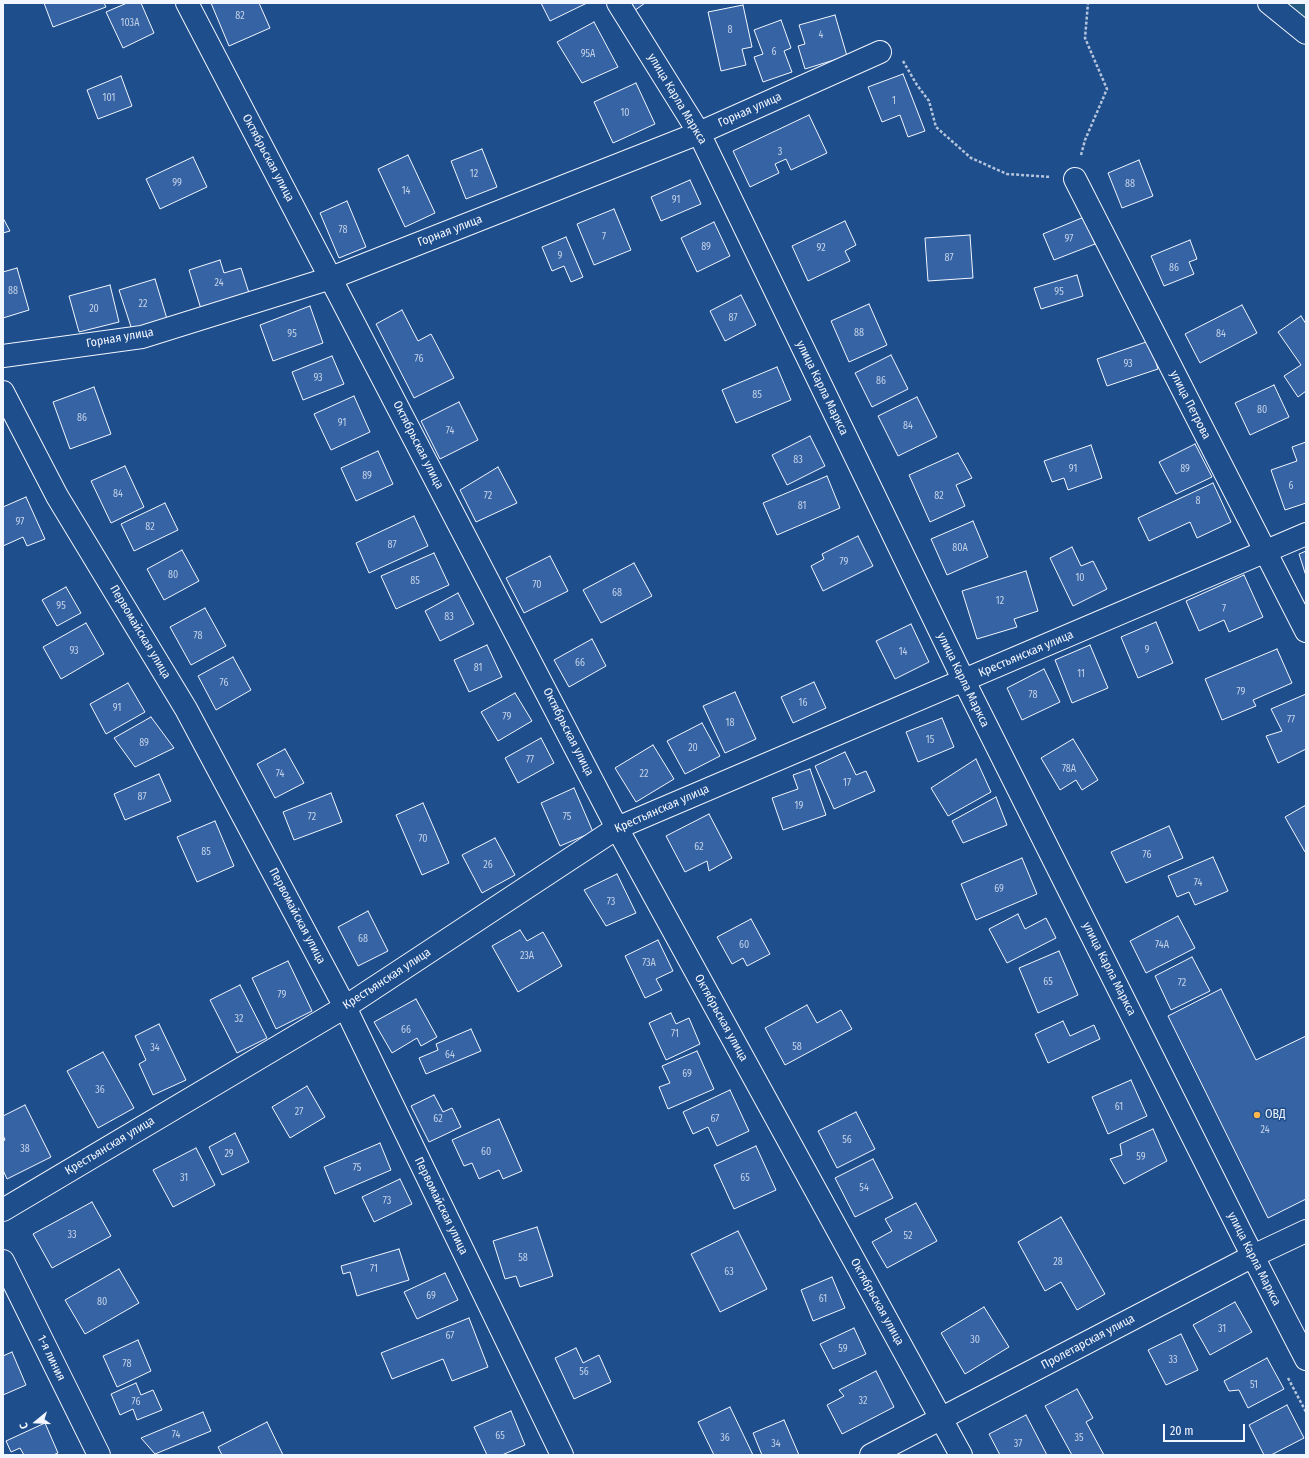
<!DOCTYPE html>
<html>
<head>
<meta charset="utf-8">
<style>
	body { margin:0 }
	#map { position:relative; width:1309px; height:1458px; overflow:hidden; background:#1f4e8c; font-family:"Fira Sans Condensed",sans-serif }
	canvas { display:block }
	.frame { position:absolute; inset:0; border:4px solid #f2f6ff; pointer-events:none }
	.north { position:absolute; left:16px; top:1402px; width:40px; height:40px; -webkit-text-stroke:3px #1f4e8c; paint-order:stroke; rotate:252deg; font-size:11px; font-weight:700; line-height:16px; text-align:center; color:#f2f6ff }
	.north::after { content:''; display:block; margin:auto; width:14px; height:18px; background:#f2f6ff; clip-path:polygon(50% 0,100% 100%,50% 72%,0 100%) }
	.scale { position:absolute; left:1163px; top:1424px; width:82px; height:18px; box-sizing:border-box; border:2px solid #f2f6ff; border-top:0; padding-left:5px; font-size:12px; line-height:14px; white-space:nowrap; color:#f2f6ff; -webkit-text-stroke:3px #1f4e8c; paint-order:stroke }
</style>
</head>
<body>
<div id="map">
<canvas width="1309" height="1458"></canvas>
<div class="frame"></div>
<div class="north">С</div>
<div class="scale">20 m</div>
</div>
<script>
const c = document.querySelector('canvas').getContext('2d');
c.lineJoin = 'round';
function paint(path, color) { c.fillStyle = color; c.fill(path, 'evenodd'); }
const shape = rows => new Path2D(rows.map(r => 'M' + r).join(''));
function strokePath(path, color, width, dash) { c.strokeStyle = color; c.lineWidth = width; c.lineCap = dash ? 'butt' : 'round'; c.setLineDash(dash || []); c.stroke(path); }
function label(font, color, halo, rows, align = 'center') {
  c.font = font + ' "Fira Sans Condensed",sans-serif'; c.lineWidth = 3; c.setLineDash([]); c.textBaseline = 'middle'; c.strokeStyle = halo; c.fillStyle = color; for (const [text, x, y, turn = 0] of rows) {
    c.save(); c.translate(x, y); c.rotate((+turn || 0) * Math.PI / 180); c.textAlign = isNaN(turn) ? turn : align; if (halo) c.strokeText(text, 0, 0); c.fillText(text, 0, 0); c.restore();
  }
}
const green = shape([
	[1268,3,1306,3,1306,35,1268,3]
]);
const building = shape([
	[44,3,104,3,106,7,53,27,44,3],
	[127,3,141,3,154,33,123,48,106,12,127,3],
	[211,3,259,3,270,28,229,46,211,3],
	[541,3,587,3,550,21,541,3],
	[628,3,645,3,634,11,628,3],
	[743,5,752,47,742,49,746,65,721,71,708,12,743,5],
	[835,15,847,56,805,69,798,46,805,44,799,25,835,15],
	[781,20,791,48,784,51,792,72,763,82,754,57,763,54,754,30,781,20],
	[594,22,618,67,582,83,557,42,594,22],
	[903,74,925,131,908,137,900,115,882,122,868,87,903,74],
	[121,76,132,106,98,119,87,90,121,76],
	[636,83,655,124,613,143,594,102,636,83],
	[809,115,827,153,791,170,786,159,775,164,779,173,750,187,733,151,809,115],
	[482,149,497,187,466,199,451,161,482,149],
	[408,155,435,213,405,227,378,169,408,155],
	[193,157,207,187,160,209,146,179,193,157],
	[1139,160,1153,196,1122,208,1108,173,1139,160],
	[690,180,701,204,661,221,651,197,690,180],
	[347,201,366,247,339,258,320,213,347,201],
	[614,209,631,250,594,265,577,224,614,209],
	[1084,217,1095,244,1054,260,1043,234,1084,217],
	[3,218,10,231,3,233,3,218],
	[845,221,856,245,845,251,850,261,808,281,792,246,845,221],
	[714,222,730,256,697,272,681,238,714,222],
	[970,235,973,278,928,281,925,238,970,235],
	[566,237,583,277,571,282,564,266,552,271,542,247,566,237],
	[1190,240,1197,259,1189,262,1194,274,1164,286,1151,256,1190,240],
	[220,260,224,273,241,268,249,293,201,309,189,270,220,260],
	[17,268,29,310,3,318,3,272,17,268],
	[1077,275,1083,296,1041,309,1034,288,1077,275],
	[155,279,167,319,132,330,119,290,155,279],
	[110,285,119,322,79,332,69,296,110,285],
	[741,295,756,325,725,341,710,311,741,295],
	[869,304,887,345,849,362,831,321,869,304],
	[1242,305,1257,333,1200,363,1185,334,1242,305],
	[310,306,323,343,273,361,260,325,310,306],
	[402,310,418,341,431,334,454,378,414,398,376,324,402,310],
	[1301,316,1306,324,1306,391,1298,397,1284,376,1301,365,1278,332,1301,316],
	[1149,341,1158,369,1107,386,1097,359,1149,341],
	[891,355,908,389,872,407,855,373,891,355],
	[332,356,344,384,303,400,292,372,332,356],
	[777,367,791,400,736,423,722,390,777,367],
	[1274,385,1289,417,1250,435,1235,403,1274,385],
	[94,387,111,434,70,449,53,402,94,387],
	[354,396,370,432,331,450,314,414,354,396],
	[917,397,937,437,898,456,878,416,917,397],
	[459,402,478,440,440,459,421,421,459,402],
	[810,436,825,466,787,485,772,455,810,436],
	[1306,442,1306,503,1285,510,1271,470,1297,461,1292,447,1306,442],
	[1195,444,1212,477,1176,494,1159,462,1195,444],
	[1091,445,1102,478,1068,490,1064,478,1052,482,1044,461,1091,445],
	[378,451,393,484,356,501,341,468,378,451],
	[958,453,972,478,956,485,965,506,930,522,909,475,958,453],
	[125,466,144,507,111,523,91,481,125,466],
	[498,467,517,503,476,522,460,490,498,467],
	[827,476,840,508,777,535,763,503,827,476],
	[1213,483,1231,522,1197,538,1190,522,1149,541,1138,518,1213,483],
	[26,497,45,539,27,546,23,537,3,546,3,507,26,497],
	[165,503,178,530,134,551,121,524,165,503],
	[414,516,428,546,369,573,356,543,414,516],
	[973,521,988,557,947,575,931,539,973,521],
	[858,536,873,566,823,591,811,566,824,559,822,554,858,536],
	[1072,547,1081,566,1093,561,1107,589,1073,606,1050,558,1072,547],
	[182,550,199,581,164,600,147,569,182,550],
	[1306,551,1306,576,1299,554,1306,551],
	[434,553,449,585,396,609,381,576,434,553],
	[550,556,568,591,524,613,506,578,550,556],
	[634,563,652,596,601,623,583,590,634,563],
	[1026,571,1038,611,1014,619,1017,627,977,639,962,591,1026,571],
	[1244,575,1263,617,1229,632,1224,620,1199,631,1186,601,1244,575],
	[66,587,81,613,57,626,42,600,66,587],
	[458,593,474,624,440,641,425,611,458,593],
	[205,608,226,646,191,665,170,627,205,608],
	[1156,622,1173,663,1138,678,1121,637,1156,622],
	[86,623,104,654,61,679,43,647,86,623],
	[911,624,929,662,895,679,876,641,911,624],
	[592,639,606,666,569,687,554,660,592,639],
	[487,645,502,677,469,692,454,660,487,645],
	[1090,645,1108,688,1072,703,1055,660,1090,645],
	[1277,649,1292,683,1253,700,1256,706,1222,720,1205,679,1277,649],
	[233,657,251,690,216,710,198,676,233,657],
	[1044,669,1060,702,1022,720,1007,688,1044,669],
	[814,682,826,708,793,723,781,697,814,682],
	[128,683,145,712,106,734,90,704,128,683],
	[735,692,756,739,725,753,703,706,735,692],
	[515,693,532,721,498,741,481,712,515,693],
	[1306,694,1306,749,1278,763,1266,736,1282,731,1271,709,1306,694],
	[151,717,174,748,135,767,114,738,151,717],
	[942,718,954,747,918,762,906,732,942,718],
	[702,723,720,756,685,774,667,741,702,723],
	[541,738,554,763,518,783,505,758,541,738],
	[1073,739,1098,780,1082,790,1076,780,1060,790,1041,758,1073,739],
	[653,745,674,779,636,802,615,768,653,745],
	[285,749,304,783,275,798,257,764,285,749],
	[845,752,856,775,866,771,875,791,834,809,815,766,845,752],
	[976,759,991,792,948,816,931,788,976,759],
	[810,769,826,815,783,830,772,798,798,789,793,775,810,769],
	[159,774,171,801,125,820,114,794,159,774],
	[574,788,593,832,560,846,541,803,574,788],
	[331,793,342,822,294,840,283,812,331,793],
	[996,797,1007,825,963,843,952,821,996,797],
	[423,803,449,863,422,875,396,815,423,803],
	[1306,805,1306,852,1305,852,1285,817,1306,805],
	[709,814,732,858,709,871,707,861,685,872,666,836,709,814],
	[215,821,234,866,197,882,177,837,215,821],
	[1169,826,1183,858,1126,883,1111,852,1169,826],
	[495,838,515,875,482,893,462,855,495,838],
	[1213,857,1228,891,1195,905,1189,892,1177,897,1168,876,1213,857],
	[1022,858,1037,894,976,920,961,884,1022,858],
	[617,874,636,913,606,926,584,890,617,874],
	[368,911,388,951,358,966,338,927,368,911],
	[1018,914,1025,929,1046,918,1056,938,1007,963,989,929,1018,914],
	[1178,916,1195,948,1146,973,1130,941,1178,916],
	[751,919,770,954,747,966,743,958,732,964,717,937,751,919],
	[520,930,527,941,543,932,562,966,518,992,492,946,520,930],
	[658,940,673,971,656,979,662,990,645,998,625,956,658,940],
	[1059,951,1078,995,1038,1013,1019,968,1059,951],
	[1192,957,1210,991,1171,1010,1155,976,1192,957],
	[288,961,312,1011,276,1029,252,978,288,961],
	[240,985,267,1038,237,1053,210,1000,240,985],
	[1221,989,1256,1060,1306,1036,1306,1199,1268,1218,1168,1016,1221,989],
	[416,999,437,1037,421,1046,417,1038,392,1053,374,1022,416,999],
	[807,1005,817,1023,841,1010,852,1029,785,1065,765,1028,807,1005],
	[671,1013,676,1024,689,1018,700,1044,666,1060,649,1023,671,1013],
	[1063,1021,1070,1036,1094,1025,1100,1039,1048,1063,1035,1034,1063,1021],
	[159,1024,186,1080,153,1095,139,1064,146,1060,135,1036,159,1024],
	[471,1029,481,1051,426,1074,419,1058,438,1050,436,1044,471,1029],
	[697,1051,714,1089,668,1109,659,1087,670,1083,662,1066,697,1051],
	[103,1052,134,1108,98,1128,67,1071,103,1052],
	[1131,1080,1147,1116,1108,1134,1092,1097,1131,1080],
	[307,1086,325,1117,290,1138,272,1107,307,1086],
	[730,1090,749,1131,717,1146,708,1127,693,1134,683,1112,730,1090],
	[434,1095,443,1112,452,1108,461,1127,429,1142,411,1106,434,1095],
	[25,1105,51,1157,7,1179,3,1170,3,1141,5,1140,3,1135,3,1116,25,1105],
	[856,1112,875,1149,837,1168,818,1131,856,1112],
	[499,1119,522,1171,503,1179,499,1170,479,1179,472,1163,464,1166,452,1140,499,1119],
	[1153,1129,1167,1161,1124,1184,1110,1159,1122,1155,1120,1144,1153,1129],
	[235,1133,249,1162,222,1175,209,1147,235,1133],
	[380,1143,391,1170,335,1194,324,1167,380,1143],
	[756,1146,776,1190,734,1209,714,1165,756,1146],
	[196,1148,215,1185,173,1207,153,1170,196,1148],
	[873,1159,893,1198,855,1217,835,1178,873,1159],
	[400,1179,412,1204,374,1222,362,1197,400,1179],
	[92,1202,111,1236,52,1268,33,1234,92,1202],
	[916,1203,937,1241,887,1268,872,1242,892,1231,885,1219,916,1203],
	[1061,1217,1105,1294,1077,1310,1061,1282,1045,1291,1018,1242,1061,1217],
	[537,1227,553,1276,520,1287,516,1276,505,1279,493,1241,537,1227],
	[738,1231,767,1289,720,1312,691,1254,738,1231],
	[399,1249,409,1280,357,1296,350,1272,343,1274,341,1266,399,1249],
	[119,1269,139,1303,85,1334,65,1300,119,1269],
	[445,1273,458,1300,417,1319,404,1292,445,1273],
	[832,1277,845,1308,813,1321,801,1290,832,1277],
	[1235,1302,1252,1332,1210,1355,1193,1325,1235,1302],
	[984,1307,1009,1347,965,1374,941,1333,984,1307],
	[469,1318,488,1367,452,1381,443,1359,392,1379,381,1353,469,1318],
	[854,1328,866,1354,833,1369,820,1344,854,1328],
	[1181,1334,1198,1370,1166,1385,1148,1350,1181,1334],
	[138,1340,151,1371,117,1387,103,1356,138,1340],
	[576,1348,583,1363,599,1355,611,1382,574,1399,555,1358,576,1348],
	[12,1352,26,1385,3,1395,3,1356,12,1352],
	[1267,1358,1284,1389,1248,1408,1239,1390,1229,1391,1224,1381,1267,1358],
	[876,1371,894,1407,842,1434,827,1405,844,1396,839,1390,876,1371],
	[136,1383,141,1395,153,1390,162,1410,137,1420,133,1409,120,1415,111,1394,136,1383],
	[1077,1389,1093,1418,1086,1422,1104,1455,1072,1455,1045,1406,1077,1389],
	[1287,1405,1304,1438,1271,1455,1264,1455,1249,1425,1287,1405],
	[730,1407,753,1455,714,1455,698,1422,730,1407],
	[511,1411,525,1445,502,1455,487,1455,474,1427,511,1411],
	[203,1412,211,1431,155,1454,141,1438,203,1412],
	[1026,1415,1047,1455,1000,1455,989,1434,1026,1415],
	[784,1420,799,1455,762,1455,753,1433,784,1420],
	[267,1422,283,1455,222,1455,218,1447,267,1422],
	[45,1423,58,1453,53,1455,24,1455,20,1448,11,1452,6,1441,45,1423]
]);
const path = shape([
	[903,61,917,85,929,101,936,127,971,158,1007,174,1051,177],
	[1081,155,1085,140,1107,89,1085,38,1088,3],
	[1288,1378,1306,1412]
]);
const minor = shape([
	[187,3,617,828,961,1455],
	[618,3,699,133,964,681,1245,1241,1306,1359],
	[1269,3,1306,33],
	[1075,179,1306,631],
	[3,356,142,337,331,278,699,133,880,52],
	[3,392,57,496,186,709,345,1007,562,1455],
	[3,1210,345,1007,617,828,1306,534],
	[3,1261,99,1455]
]);
const major = shape([
	[871,1455,1253,1256,1306,1231]
]);
const markers = [
	[1257,1115,4,"#ffb74d"]
];
const numberNames = [
	["82",240,16],
	["103А",130,23],
	["8",730,30],
	["4",821,35],
	["6",774,52],
	["95А",588,54],
	["101",109,98],
	["1",894,101],
	["10",625,113],
	["3",780,152],
	["12",474,174],
	["99",177,183],
	["88",1130,184],
	["14",406,191],
	["91",676,200],
	["78",343,230],
	["7",604,237],
	["97",1069,239],
	["89",706,247],
	["92",821,248],
	["9",560,256],
	["87",949,258],
	["86",1174,268],
	["24",219,283],
	["88",13,291],
	["95",1059,292],
	["22",143,304],
	["20",94,309],
	["87",733,318],
	["88",859,333],
	["95",292,334],
	["84",1221,334],
	["76",419,359],
	["93",1128,364],
	["93",318,378],
	["86",881,381],
	["85",757,395],
	["80",1262,410],
	["86",82,418],
	["91",342,423],
	["84",908,426],
	["74",450,431],
	["83",798,460],
	["91",1073,469],
	["89",1185,469],
	["89",367,476],
	["6",1291,486],
	["84",118,494],
	["72",488,496],
	["82",939,496],
	["8",1198,501],
	["81",802,506],
	["97",20,522],
	["82",150,527],
	["87",392,545],
	["80А",960,548],
	["79",844,562],
	["80",173,575],
	["10",1080,578],
	["85",415,581],
	["70",537,585],
	["68",617,593],
	["12",1000,601],
	["95",61,606],
	["7",1224,609],
	["83",449,617],
	["78",198,636],
	["9",1147,650],
	["93",74,651],
	["14",903,652],
	["66",580,663],
	["81",478,668],
	["11",1081,674],
	["76",224,683],
	["79",1241,692],
	["78",1033,695],
	["16",803,703],
	["91",117,708],
	["79",507,717],
	["77",1291,720],
	["18",730,723],
	["15",930,740],
	["89",144,743],
	["20",693,748],
	["77",530,760],
	["78А",1069,769],
	["74",280,774],
	["22",644,774],
	["17",847,783],
	["87",142,797],
	["19",799,806],
	["72",312,817],
	["75",567,817],
	["70",423,839],
	["62",699,847],
	["85",206,852],
	["76",1147,855],
	["26",488,865],
	["74",1198,883],
	["69",999,889],
	["73",611,902],
	["68",363,939],
	["60",744,945],
	["74А",1162,945],
	["23А",527,956],
	["73А",649,963],
	["65",1048,982],
	["72",1182,983],
	["79",282,995],
	["32",239,1019],
	["66",406,1030],
	["71",675,1034],
	["58",797,1047],
	["34",155,1048],
	["64",450,1055],
	["69",687,1074],
	["36",100,1090],
	["61",1119,1107],
	["27",299,1112],
	["62",438,1119],
	["67",715,1119],
	["24",1265,1130],
	["56",847,1140],
	["38",25,1149],
	["60",486,1152],
	["29",229,1154],
	["59",1141,1157],
	["75",357,1168],
	["31",184,1178],
	["65",745,1178],
	["54",864,1188],
	["73",387,1201],
	["33",72,1235],
	["52",908,1236],
	["58",523,1258],
	["28",1058,1262],
	["71",374,1269],
	["63",729,1272],
	["69",431,1296],
	["61",823,1299],
	["80",102,1302],
	["31",1222,1329],
	["67",450,1336],
	["30",975,1340],
	["59",843,1349],
	["33",1173,1360],
	["78",127,1364],
	["56",584,1372],
	["51",1254,1385],
	["32",863,1401],
	["76",136,1402],
	["74",176,1435],
	["65",500,1436],
	["36",725,1438],
	["35",1079,1438],
	["34",776,1444],
	["37",1018,1444]
];
const streetNames = [
	["улица Карла Маркса",677,99,59],
	["Горная улица",750,110,-24],
	["Октябрьская улица",268,158,62],
	["Горная улица",450,231,-21],
	["Горная улица",120,338,-10],
	["улица Карла Маркса",822,388,64],
	["улица Петрова",1190,405,63],
	["Октябрьская улица",418,445,63],
	["Первомайская улица",140,632,59],
	["Крестьянская улица",1026,654,-23],
	["улица Карла Маркса",963,680,64],
	["Октябрьская улица",568,732,63],
	["Крестьянская улица",662,809,-24],
	["Первомайская улица",297,916,62],
	["улица Карла Маркса",1109,969,63],
	["Крестьянская улица",387,979,-33],
	["Октябрьская улица",721,1018,61],
	["Крестьянская улица",110,1146,-31],
	["Первомайская улица",441,1206,64],
	["улица Карла Маркса",1254,1259,63],
	["Октябрьская улица",877,1302,61],
	["Пролетарская улица",1088,1342,-28],
	["1-я линия",51,1358,64]
];
const poiNames = [
	["ОВД",1265,1115]
];
paint(green, '#245a82');
strokePath(green, '#a8bbd7', 1);
paint(building, '#3563a3');
strokePath(building, '#f2f6ff', 1);
strokePath(minor, '#f2f6ff', 24);
strokePath(major, '#f2f6ff', 24);
strokePath(path, '#b3c4dc', 2.5, [3, 2]);
strokePath(minor, '#1f4e8c', 22);
strokePath(major, '#1f4e8c', 22);
for (const [x, y, r, color] of markers) { const dot = new Path2D(); dot.arc(x, y, r, 0, 2 * Math.PI); c.fillStyle = color; c.fill(dot); strokePath(dot, '#1f4e8c', 1.5); }
label('10px', '#c3d1e8', null, numberNames);
label('12px', '#f2f6ff', '#1f4e8c', streetNames);
label('12px', '#f2f6ff', '#1f4e8c', poiNames, 'left');
</script>
</body>
</html>
